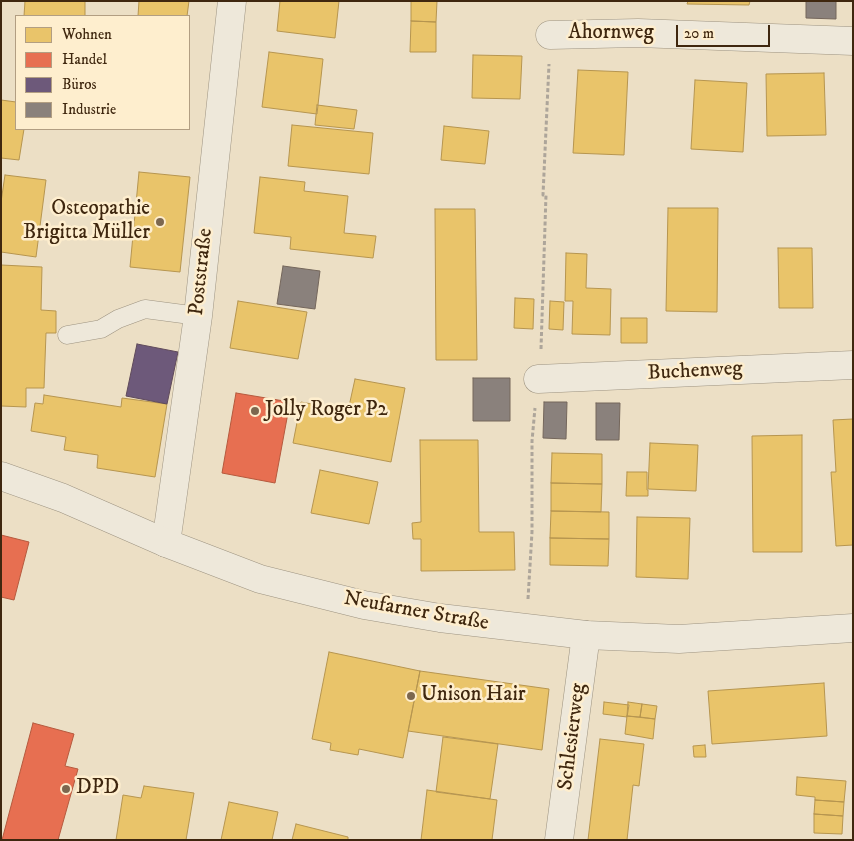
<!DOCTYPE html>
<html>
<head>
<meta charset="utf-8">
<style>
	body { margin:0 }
	#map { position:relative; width:854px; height:841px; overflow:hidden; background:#ecdfc5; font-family:"IM FELL DW Pica",serif }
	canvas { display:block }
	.frame { position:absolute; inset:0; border:2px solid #3f270f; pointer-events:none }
	.legend { position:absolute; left:15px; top:15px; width:175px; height:115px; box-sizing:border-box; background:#feeece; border:1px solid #b29e82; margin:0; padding:6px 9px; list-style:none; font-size:15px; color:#3f270f }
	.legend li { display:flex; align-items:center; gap:10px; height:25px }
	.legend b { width:25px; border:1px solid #b29e82 }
	.scale { position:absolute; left:676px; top:25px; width:94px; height:22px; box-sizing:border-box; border:2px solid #3f270f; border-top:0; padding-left:6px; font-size:15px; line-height:18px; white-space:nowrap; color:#3f270f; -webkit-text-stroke:4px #feeece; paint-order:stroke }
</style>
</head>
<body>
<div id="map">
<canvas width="854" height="841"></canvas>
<div class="frame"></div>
<ul class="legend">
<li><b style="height:14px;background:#e9c46a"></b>Wohnen</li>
<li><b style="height:14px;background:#e76f51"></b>Handel</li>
<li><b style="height:14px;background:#6d597a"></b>Büros</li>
<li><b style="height:14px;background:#8a817c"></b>Industrie</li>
</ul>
<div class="scale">20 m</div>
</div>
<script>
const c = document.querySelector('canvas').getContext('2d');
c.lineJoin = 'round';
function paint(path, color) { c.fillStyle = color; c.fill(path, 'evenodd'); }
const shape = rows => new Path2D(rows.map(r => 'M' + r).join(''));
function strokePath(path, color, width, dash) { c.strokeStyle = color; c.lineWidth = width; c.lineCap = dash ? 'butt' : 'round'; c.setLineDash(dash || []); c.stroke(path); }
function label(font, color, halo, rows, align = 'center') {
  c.font = font + ' "IM FELL DW Pica",serif'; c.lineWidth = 5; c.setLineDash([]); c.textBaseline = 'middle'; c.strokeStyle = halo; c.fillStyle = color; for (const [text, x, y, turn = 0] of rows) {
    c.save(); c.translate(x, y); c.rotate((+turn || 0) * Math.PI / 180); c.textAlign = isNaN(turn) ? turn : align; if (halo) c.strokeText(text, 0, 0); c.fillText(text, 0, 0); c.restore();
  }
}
const homes = shape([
	[25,1,85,1,85,16,24,16,25,1],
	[139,1,189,1,187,16,138,16,139,1],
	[280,1,339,1,335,38,277,31,280,1],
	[411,1,437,1,436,22,411,21,411,1],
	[688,1,750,1,749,5,687,4,688,1],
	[411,21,436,22,436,52,410,52,411,21],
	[269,52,323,59,317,114,262,107,269,52],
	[473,55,522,56,520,99,472,98,473,55],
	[578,70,628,72,624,155,573,153,578,70],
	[824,73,826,135,767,136,766,74,824,73],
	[695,80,747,83,743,152,691,149,695,80],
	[1,100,16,102,16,129,24,129,19,160,1,158,1,100],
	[317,105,357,110,354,129,315,125,317,105],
	[292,125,373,133,369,174,288,166,292,125],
	[444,126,489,131,485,164,441,160,444,126],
	[139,172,190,177,180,272,130,267,139,172],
	[5,175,46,180,36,257,1,252,1,202,5,175],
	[260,177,305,182,304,191,348,196,344,233,376,236,373,258,290,249,291,237,254,233,260,177],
	[668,208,718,208,717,312,666,311,668,208],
	[435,209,475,209,477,360,436,360,435,209],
	[778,248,812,248,813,308,779,308,778,248],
	[566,253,587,254,586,288,611,289,610,335,572,334,573,301,565,301,566,253],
	[1,265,42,267,41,310,56,311,56,333,46,333,44,388,26,388,26,407,1,406,1,265],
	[515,298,534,299,533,329,514,328,515,298],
	[238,301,307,312,298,359,230,348,238,301],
	[550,301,564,302,563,330,549,329,550,301],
	[621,318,647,318,647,343,621,343,621,318],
	[355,379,405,388,391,462,293,443,301,402,348,411,355,379],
	[44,395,121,407,122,398,167,404,155,477,97,468,98,455,64,450,66,437,31,431,35,403,43,404,44,395],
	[853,419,853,545,836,546,831,472,836,472,833,420,853,419],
	[802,435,802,552,753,552,752,436,802,435],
	[420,440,478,440,479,532,514,532,515,570,421,571,421,539,413,539,412,523,421,522,420,440],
	[650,443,698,445,696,491,648,489,650,443],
	[552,453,602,454,602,484,551,483,552,453],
	[320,470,378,482,369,524,311,513,320,470],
	[627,472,647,472,647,490,648,490,648,496,626,496,627,472],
	[551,483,602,484,601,512,551,511,551,483],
	[551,511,609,512,609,539,550,538,551,511],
	[637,517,690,518,688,579,636,577,637,517],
	[550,538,609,539,608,566,550,565,550,538],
	[329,652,420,671,403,758,359,749,358,755,330,750,331,743,312,739,329,652],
	[420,671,549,689,542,750,408,731,420,671],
	[824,683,827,736,712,744,708,691,824,683],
	[604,702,629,705,627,717,603,714,604,702],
	[628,702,642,704,640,717,627,716,628,702],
	[642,704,657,706,655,719,640,717,642,704],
	[627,716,655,719,653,739,625,734,627,716],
	[443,737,498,744,490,799,436,792,443,737],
	[600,739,644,744,639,786,633,785,627,840,588,840,600,739],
	[705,745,706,757,694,757,693,746,705,745],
	[797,777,846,781,844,802,815,800,815,797,796,795,797,777],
	[144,786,194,793,186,840,116,840,123,795,141,798,144,786],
	[427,790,497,800,492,840,421,840,427,790],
	[815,800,844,802,843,816,814,814,815,800],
	[229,802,278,812,272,840,221,840,229,802],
	[814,814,843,816,842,834,814,833,814,814],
	[296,824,348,837,348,840,292,840,296,824]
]);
const shops = shape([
	[236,393,290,402,275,483,222,473,236,393],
	[1,535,29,542,14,600,1,597,1,535],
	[33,723,74,734,65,766,78,769,58,840,2,840,33,723]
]);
const offices = shape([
	[137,344,178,352,167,404,126,396,137,344]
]);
const industry = shape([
	[806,1,836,1,836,19,806,18,806,1],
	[283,266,320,271,315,309,277,304,283,266],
	[473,378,510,378,510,421,473,421,473,378],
	[544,402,567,402,566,439,543,438,544,402],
	[596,403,620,403,619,440,596,440,596,403]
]);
const path = shape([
	[541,349,546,195,543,195,549,64],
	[528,599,532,532,532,441,535,408]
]);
const service = shape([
	[67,335,101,329,118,319,145,309,198,316]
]);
const minor = shape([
	[550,35,638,33,853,41],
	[538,379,853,365],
	[166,543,198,316,232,1],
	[559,840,586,635]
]);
const tertiary = shape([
	[1,476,63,498,166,543,260,579,364,605,440,618,586,635,679,639,853,628]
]);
const markers = [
	[160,222,5,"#7c674f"],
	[255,411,5,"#7c674f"],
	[411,696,5,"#7c674f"],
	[66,789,5,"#7c674f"]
];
const streetNames = [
	["Ahornweg",611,34],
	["Poststraße",202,272,-84],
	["Buchenweg",695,372,-3],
	["Neufarner Straße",416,612,10],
	["Schlesierweg",573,737,-83]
];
const poiNames = [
	["Osteopathie",150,210,"right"],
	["Brigitta Müller",150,234,"right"],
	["Jolly Roger P2",265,411],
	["Unison Hair",421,696],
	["DPD",76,789]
];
paint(homes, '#e9c46a');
strokePath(homes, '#b6954f', 1);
paint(shops, '#e76f51');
strokePath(shops, '#b5593d', 1);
paint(offices, '#6d597a');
strokePath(offices, '#5f4a5a', 1);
paint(industry, '#8a817c');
strokePath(industry, '#74665b', 1);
strokePath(service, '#9d9381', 19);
strokePath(minor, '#9d9381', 29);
strokePath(tertiary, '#9d9381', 29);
strokePath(path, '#ada59a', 3, [4, 2.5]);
strokePath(service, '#eee8da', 18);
strokePath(minor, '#eee8da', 28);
strokePath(tertiary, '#eee8da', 28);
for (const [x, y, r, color] of markers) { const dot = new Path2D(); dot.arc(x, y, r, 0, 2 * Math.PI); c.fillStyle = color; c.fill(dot); strokePath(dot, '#feeece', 2); }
label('21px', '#3f270f', '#feeece', streetNames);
label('21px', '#3f270f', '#feeece', poiNames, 'left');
</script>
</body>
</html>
